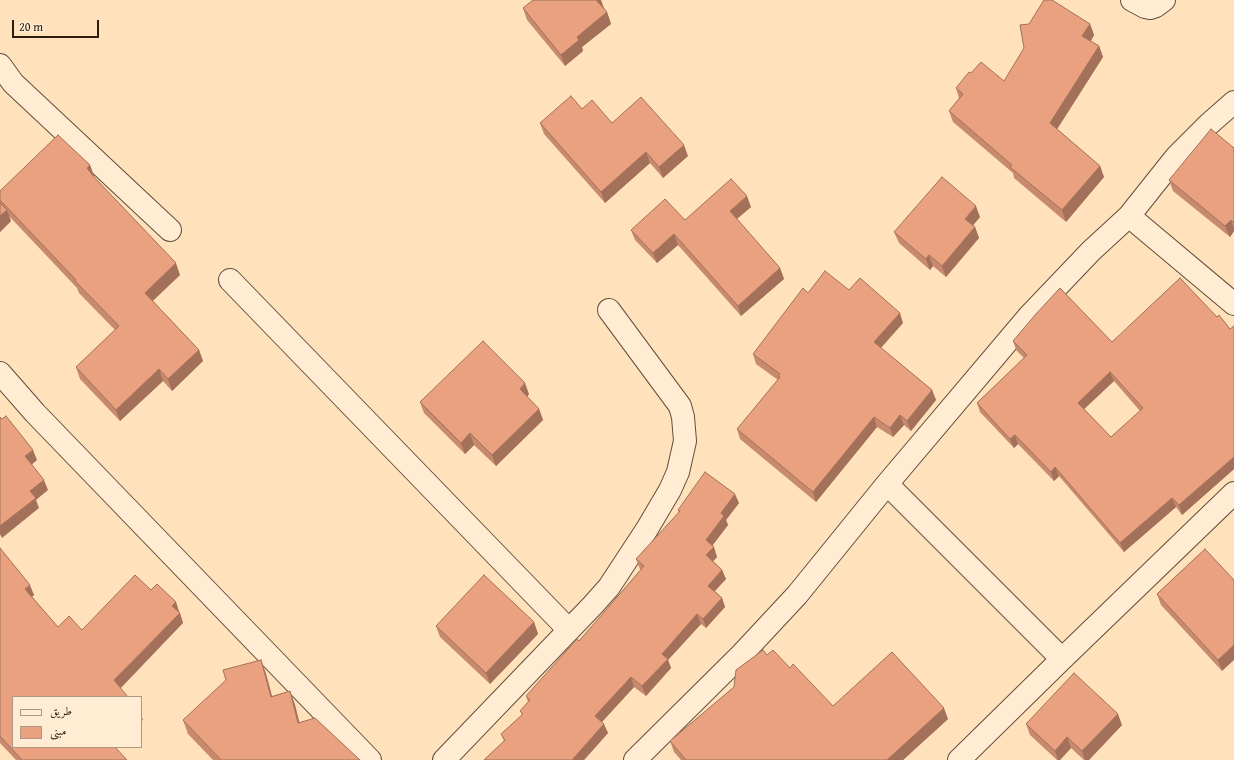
<!DOCTYPE html>
<html>
<head>
<meta charset="utf-8">
<style>
	body { margin:0 }
	#map { position:relative; width:1234px; height:760px; overflow:hidden; background:#ffe2bb; font-family:"Gentium Book Plus",Amiri,serif }
	canvas { display:block }
	.legend { position:absolute; left:12px; top:696px; width:130px; height:52px; box-sizing:border-box; background:#ffecd3; border:1px solid #ab9985; margin:0; padding:5px 7px; list-style:none; font-size:12px; color:#2d1c0f }
	.legend li { display:flex; align-items:center; gap:8px; height:20px }
	.legend b { width:20px; border:1px solid #ab9985 }
	.scale { position:absolute; left:12px; top:20px; width:87px; height:18px; box-sizing:border-box; border:2px solid #2d1c0f; border-top:0; padding-left:5px; font-size:12px; line-height:14px; white-space:nowrap; color:#2d1c0f; -webkit-text-stroke:3px #ffecd3; paint-order:stroke }
</style>
</head>
<body>
<div id="map">
<canvas width="1234" height="760"></canvas>
<ul class="legend">
<li><b style="height:5px;background:#ffecd3"></b>طريق</li>
<li><b style="height:11px;background:#e9a180"></b>مبنى</li>
</ul>
<div class="scale">20 m</div>
</div>
<script>
const c = document.querySelector('canvas').getContext('2d');
c.lineJoin = 'round';
const shape = rows => new Path2D(rows.map(r => 'M' + r).join(''));
function strokePath(path, color, width, dash) { c.strokeStyle = color; c.lineWidth = width; c.lineCap = dash ? 'butt' : 'round'; c.setLineDash(dash || []); c.stroke(path); }
function paint(path, color) { c.fillStyle = color; c.fill(path, 'evenodd'); }
const street = shape([
	[1132,0,1145,7,1150,8,1156,6,1164,0],
	[0,65,13,83,170,230],
	[1129,216,1234,304],
	[230,280,569,630],
	[0,373,35,413,370,760],
	[887,484,1062,659],
	[444,760,593,605,609,587,647,529,670,490,678,472,685,441,683,417,680,406,609,310],
	[635,760,742,654,797,595,887,484,1029,316,1091,251,1129,216,1176,157,1209,124,1234,102],
	[959,760,1062,659,1234,493]
]);
const wall = shape([
	[523,8,604,8,607,12,611,24,582,47,583,51,565,66,527,20],
	[1090,24,1094,35,1091,41,1099,46,1103,57,1057,129,1100,166,1104,177,1066,222,1014,178,1013,173,953,122,949,111,959,98,956,88,971,73,1004,81],
	[582,109,612,123,688,156,663,178,650,163,605,203,544,134,540,123],
	[1234,148,1234,231,1230,237,1173,191,1169,180],
	[90,165,94,176,94,177,180,275,153,301,199,350,203,361,172,391,163,381,120,421,80,379,76,367,115,330,79,293,77,288,9,216,11,221,0,232,0,191],
	[751,207,737,219,780,268,784,279,741,316,678,245,657,263,635,240,631,230,685,220],
	[980,217,973,225,975,227,979,238,946,277,933,266,930,270,899,243,894,232],
	[849,290,903,323,881,348,932,390,936,400,911,431,904,425,893,437,877,427,816,502,740,439,737,429,778,380,756,364,753,354,808,293],
	[1217,317,1230,329,1234,326,1234,469,1182,515,1176,507,1124,552,1059,476,1054,481,1018,444,1014,448,980,412,977,403,1024,358,1016,350,1013,341,1112,342],
	[1114,381,1140,411,1111,437,1084,409],
	[529,394,527,397,539,409,543,420,496,466,474,445,465,454,424,413,420,402],
	[739,503,726,520,728,525,712,546,717,557,713,561,722,570,726,579,715,591,722,598,725,607,706,628,701,624,668,660,671,668,646,696,634,687,602,722,608,733,584,760,484,760,504,741,501,734,522,715,520,711,528,702,526,696,579,641,641,570,640,569,636,559,679,513,678,510],
	[0,548,34,595,32,597,58,627,82,630,151,590,176,602,183,623,13,697,127,760,16,760,0,743],
	[1205,549,1222,671,1161,605,1157,594],
	[534,622,538,634,490,684,440,637,436,626],
	[767,655,790,668,833,706,948,719,903,760,681,760,674,752,670,741,734,687],
	[261,660,266,674,272,696,290,691,295,705,299,722,360,760,213,760,188,734,183,720],
	[1026,724,1122,725,1089,760,1084,760,1071,748,1060,760,1057,760,1030,735]
]);
const shadedWall = shape([
	[596,0,601,0,604,8,600,11],
	[607,12,611,24,582,47,583,51,565,66,561,55,577,37],
	[1090,24,1094,35,1087,47,1082,36],
	[1099,46,1103,57,1054,134,1050,123],
	[684,145,688,156,663,178,659,167],
	[646,152,650,163,605,203,601,192],
	[90,165,94,176,91,179,87,168],
	[1100,166,1104,177,1066,222,1062,210],
	[747,196,751,207,733,222,730,211],
	[976,206,980,217,969,230,965,219],
	[7,210,11,221,0,232,0,216],
	[1231,220,1234,229,1234,231,1230,237,1225,226],
	[975,227,979,238,946,277,942,266],
	[674,234,678,245,657,263,653,253],
	[929,255,933,266,930,270,926,259],
	[176,263,180,275,149,304,145,293],
	[780,268,784,279,741,316,738,306],
	[900,313,903,323,877,352,874,342],
	[199,350,203,361,172,391,168,379],
	[159,369,163,381,120,421,116,410],
	[1110,372,1114,381,1081,412,1078,403],
	[525,383,529,394,524,400,520,389],
	[932,390,936,400,911,431,907,421],
	[539,409,543,420,496,466,492,455],
	[900,415,904,425,893,437,890,428],
	[874,417,877,427,816,502,813,492],
	[470,433,474,445,465,454,461,443],
	[1015,435,1018,444,1014,448,1010,439],
	[33,450,37,460,29,467,25,456],
	[1234,457,1234,469,1182,515,1179,505],
	[1055,467,1059,476,1054,481,1051,472],
	[44,480,48,490,36,500,39,508,2,538,0,534,0,526,30,491],
	[735,494,739,503,726,520,728,525,709,550,706,540,721,513],
	[1172,498,1176,507,1124,552,1120,543],
	[714,547,717,557,710,565,706,555],
	[722,570,726,579,711,595,708,586],
	[30,585,34,595,29,599,25,589],
	[722,598,725,607,706,628,703,619],
	[176,602,179,613,172,606],
	[180,613,183,623,118,691,114,680],
	[697,614,701,624,668,660,671,668,646,696,642,686,662,654],
	[534,622,538,634,490,684,486,673],
	[1234,645,1234,660,1222,671,1218,660],
	[261,660,266,674,276,711,271,697],
	[631,677,634,687,599,725,595,716],
	[290,691,295,705,303,737,298,723],
	[944,708,948,719,903,760,887,760],
	[1118,714,1122,725,1089,760,1085,760,1082,751],
	[141,715,143,720,141,721],
	[604,724,608,733,584,760,572,760],
	[1067,737,1071,748,1060,760,1058,760,1055,751]
]);
const building = shape([
	[533,0,596,0,607,12,577,37,579,40,561,55,523,8,533,0],
	[1044,0,1052,0,1090,24,1082,36,1099,46,1050,123,1100,166,1062,210,1010,167,1012,165,949,111,963,94,956,88,969,72,971,73,981,62,1004,81,1024,48,1020,25,1029,24,1044,0],
	[571,96,582,109,592,100,612,123,641,97,684,145,659,167,646,152,601,192,540,123,571,96],
	[1211,129,1234,148,1234,223,1231,220,1225,226,1169,180,1211,129],
	[58,135,90,165,87,168,94,177,176,263,145,293,199,350,168,379,159,369,116,410,76,367,119,326,75,281,76,280,0,200,0,191,58,135],
	[942,177,976,206,965,219,975,227,942,266,929,255,926,259,894,232,942,177],
	[731,179,747,196,730,211,780,268,738,306,674,234,653,253,631,230,665,199,685,220,731,179],
	[0,203,7,210,0,216,0,203],
	[825,271,849,290,860,278,900,313,874,342,932,390,907,421,900,415,890,428,874,417,813,492,737,429,780,377,778,376,780,374,753,354,803,288,808,293,825,271],
	[1180,278,1217,317,1219,315,1230,329,1234,326,1234,457,1179,505,1172,498,1120,543,1055,467,1051,472,1015,435,1010,439,977,403,1027,355,1013,341,1035,315,1060,288,1112,342,1180,278],
	[1110,372,1143,408,1111,437,1078,403,1110,372],
	[483,341,525,383,520,389,539,409,492,455,470,433,461,443,420,402,483,341],
	[6,416,33,450,25,456,44,480,30,491,36,498,0,526,0,417,2,419,6,416],
	[705,472,735,494,721,513,724,516,706,540,714,547,706,555,722,570,708,586,722,598,703,619,697,614,662,654,668,659,642,686,631,677,595,716,604,724,572,760,484,760,505,740,501,734,523,714,520,711,530,700,526,696,577,639,579,641,644,566,636,559,680,511,678,510,705,472],
	[0,548,30,585,25,589,58,627,69,616,82,630,135,575,151,590,157,584,176,602,172,606,180,613,114,680,128,697,13,697,13,747,115,747,127,760,22,760,0,736,0,548],
	[1205,549,1234,580,1234,645,1218,660,1157,594,1205,549],
	[484,575,534,622,486,673,436,626,484,575],
	[763,650,767,655,773,650,790,668,793,664,833,706,892,652,944,708,887,760,686,760,670,741,734,687,736,670,763,650],
	[261,660,271,697,290,691,298,723,315,718,360,760,221,760,183,720,226,680,223,670,261,660],
	[1074,673,1118,714,1082,751,1067,737,1055,751,1026,724,1074,673]
]);
strokePath(street, '#624e3a', 24);
strokePath(street, '#ffecd3', 22);
paint(wall, '#c88a6e');
paint(shadedWall, '#a3715a');
paint(building, '#e9a180');
strokePath(building, '#a3715a', 1);
</script>
</body>
</html>
